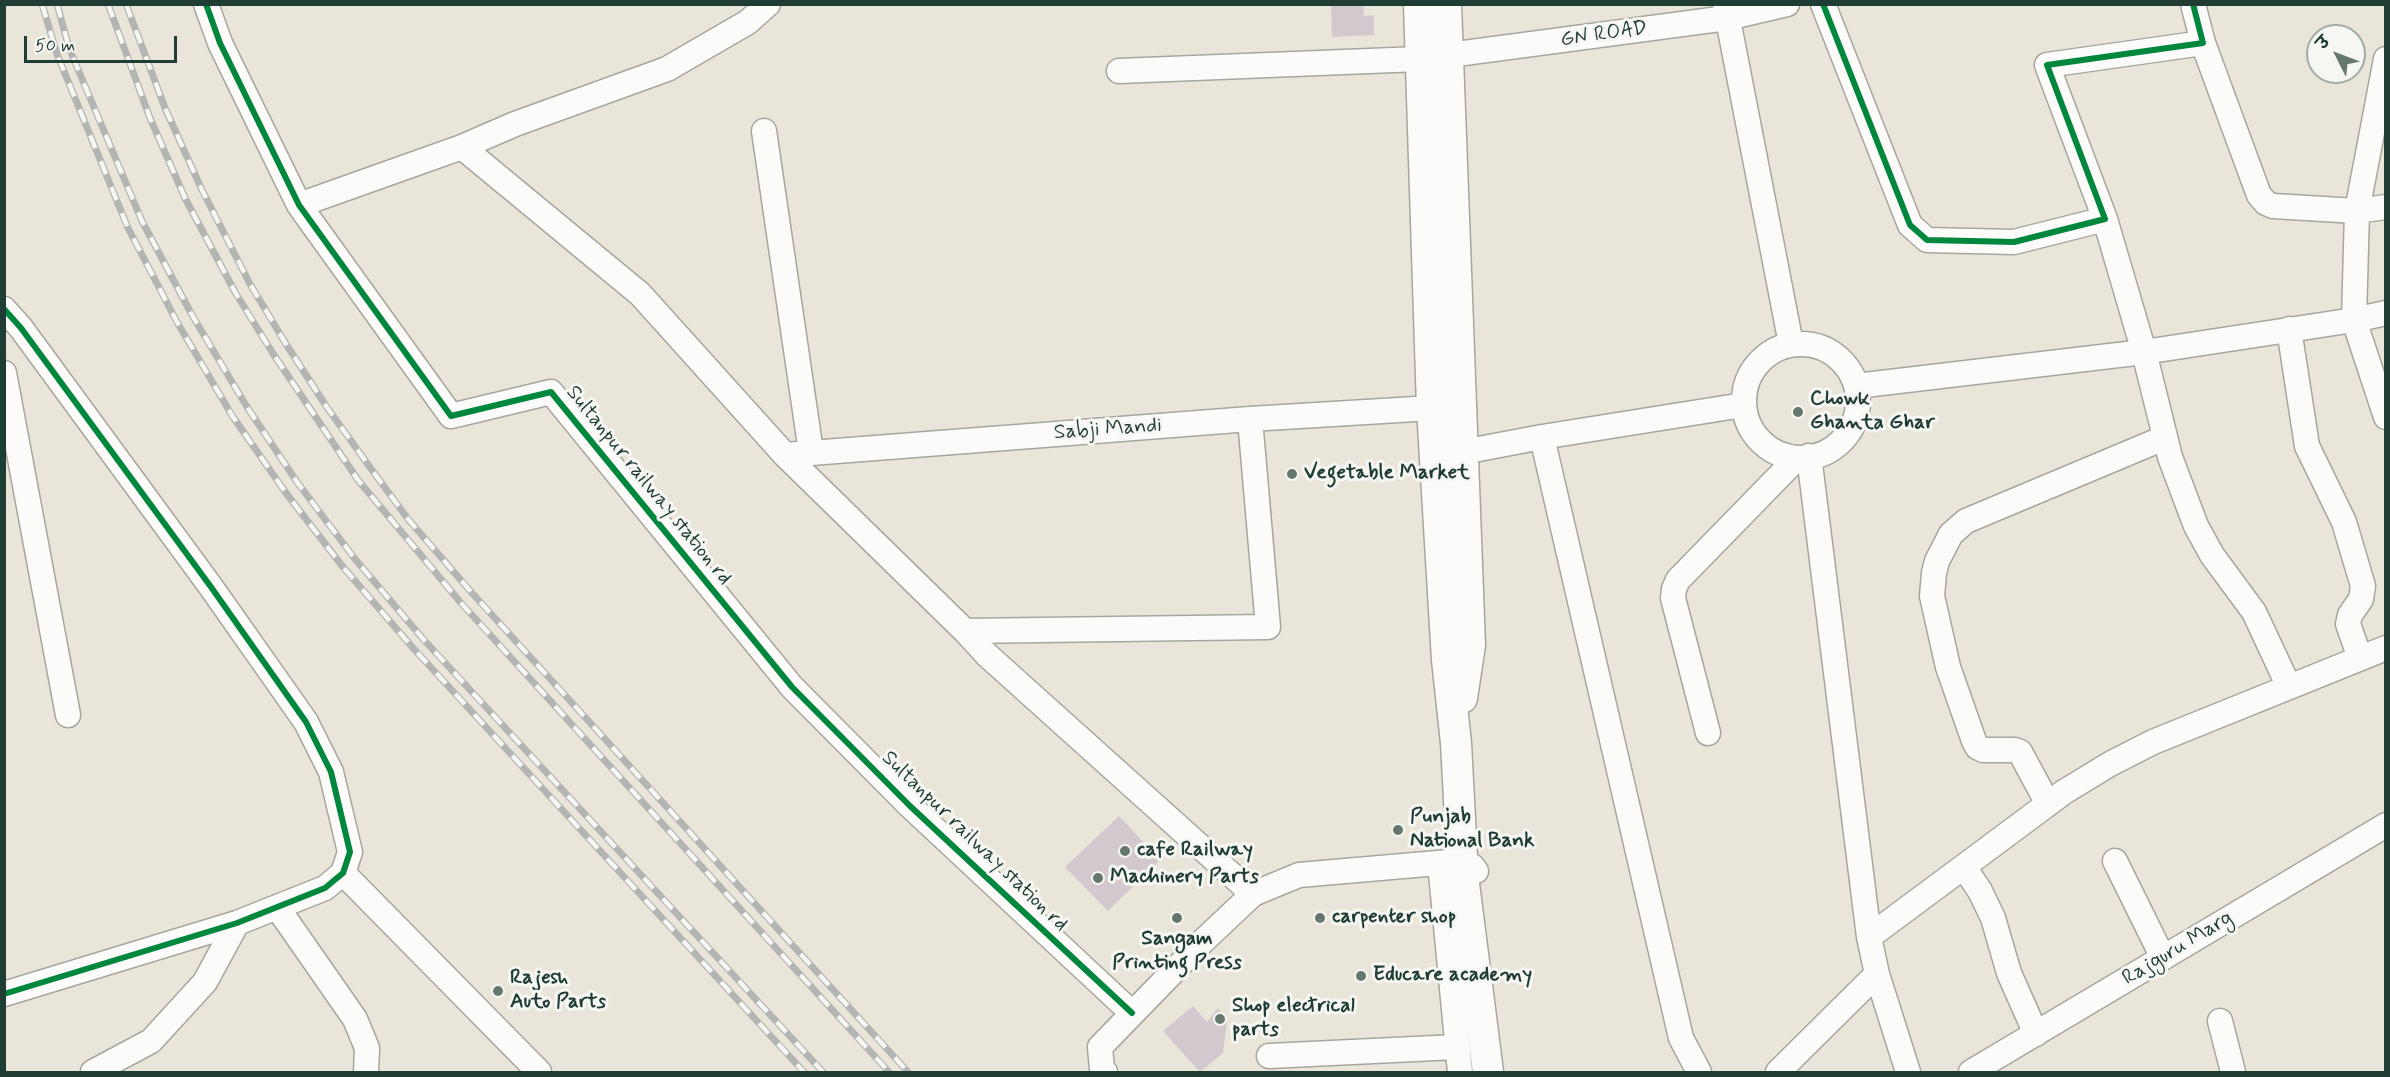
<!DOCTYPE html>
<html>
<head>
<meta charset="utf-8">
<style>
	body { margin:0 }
	#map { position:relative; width:2390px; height:1077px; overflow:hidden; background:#eae5d9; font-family:Mynerve,"Playpen Sans Deva",sans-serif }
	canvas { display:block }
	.frame { position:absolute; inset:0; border:6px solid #1f3d34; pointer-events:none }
	.north { position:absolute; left:2306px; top:24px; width:60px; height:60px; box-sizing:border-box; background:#f6f6f2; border:2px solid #a0aca6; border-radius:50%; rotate:312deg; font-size:16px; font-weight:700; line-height:24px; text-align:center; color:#1f3d34 }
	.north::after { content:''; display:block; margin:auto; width:21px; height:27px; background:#66786e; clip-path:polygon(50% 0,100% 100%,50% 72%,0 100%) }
	.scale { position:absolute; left:24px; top:36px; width:153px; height:27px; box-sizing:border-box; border:3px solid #1f3d34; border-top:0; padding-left:8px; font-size:18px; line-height:21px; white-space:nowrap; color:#1f3d34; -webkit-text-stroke:4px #f6f6f2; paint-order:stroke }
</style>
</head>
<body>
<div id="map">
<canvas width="2390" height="1077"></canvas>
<div class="frame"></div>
<div class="north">उ</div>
<div class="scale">50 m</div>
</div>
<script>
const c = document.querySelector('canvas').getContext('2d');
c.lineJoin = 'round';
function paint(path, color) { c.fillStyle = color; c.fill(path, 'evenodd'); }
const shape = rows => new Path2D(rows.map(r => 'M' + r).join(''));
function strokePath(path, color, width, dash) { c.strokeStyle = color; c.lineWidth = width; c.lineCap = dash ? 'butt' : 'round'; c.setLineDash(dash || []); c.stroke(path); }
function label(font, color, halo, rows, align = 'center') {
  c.font = font + ' Mynerve,sans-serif'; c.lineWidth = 6; c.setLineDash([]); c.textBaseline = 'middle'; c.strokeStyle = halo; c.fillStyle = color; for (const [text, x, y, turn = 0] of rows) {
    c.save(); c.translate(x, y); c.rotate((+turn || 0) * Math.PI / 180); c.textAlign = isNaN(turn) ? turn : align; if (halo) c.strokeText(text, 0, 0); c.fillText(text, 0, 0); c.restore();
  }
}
const building = shape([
	[1331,4,1363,4,1364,16,1374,15,1374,35,1332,37],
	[1119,816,1160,860,1108,911,1065,867],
	[1193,1006,1207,1022,1218,1008,1227,1021,1223,1053,1200,1072,1163,1031]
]);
const minor = shape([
	[206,4,220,43,299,205,451,416,551,392,792,687,910,806,1132,1013],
	[1725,4,1791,344],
	[1823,4,1910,225,1927,240,2014,242,2105,219,2047,65,2203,43,2193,4],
	[2203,43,2259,195,2266,203,2273,206,2357,211,2386,207],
	[2386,59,2357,211,2354,320,2386,417],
	[1119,71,1419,59,1727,18,1787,4],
	[764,131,811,452],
	[462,147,640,294,785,455,965,631,987,655,1253,894],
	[299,205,462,147,515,124,667,69,748,22,768,4],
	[2105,219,2144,352,2170,457,2196,526,2212,555,2254,612,2289,687],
	[4,309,21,328,211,587,306,722,331,772,350,852,343,873,325,888,237,923,4,994],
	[2289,329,2307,446,2344,522,2363,586,2361,599,2350,615,2348,624,2360,658],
	'1744 401a57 57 0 1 1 114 0a57 57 0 1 1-114 0Z',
	[4,373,68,715],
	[1856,386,2144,352,2354,320,2386,313],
	[1542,437,1681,1038,1699,1072],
	[785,455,1250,419,1432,408],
	[1447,455,1542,437,1743,405],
	[1809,456,1869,937,1877,974,1908,1072],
	[965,631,1268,627,1250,419],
	[1708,733,1673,598,1674,589,1678,580,1796,459],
	[2048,804,2020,752,2015,750,1983,750,1977,747,1974,741,1948,667,1932,596,1934,573,1937,561,1951,534,1966,521,2164,438],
	[2115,861,2163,958],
	[1440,863,1460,1072],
	[1964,867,1980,891,1993,918,2009,973,2036,1034],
	[343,873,539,1072],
	[277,907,355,1019,367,1048,366,1072],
	[1869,937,2064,792,2110,764,2153,742,2386,648],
	[2220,1021,2233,1072],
	[1269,1056,1456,1047],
	[93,1072,151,1041,205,982,237,923],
	[1105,1072,1102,1069,1100,1047,1201,943,1253,894,1299,875,1461,861,1472,866,1476,871],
	[1778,1072,1877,974],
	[1971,1072,2386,825]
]);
const major = shape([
	[1419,4,1432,408,1447,660,1456,743,1463,876,1488,1072],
	[1446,4,1470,645,1462,698]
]);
const rail = shape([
	[42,4,57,54,128,228,177,322,233,417,286,493,343,567,414,649,804,1072],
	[57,4,69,48,142,221,192,315,247,407,297,482,355,559,424,640,823,1072],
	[108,4,150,118,185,198,235,292,272,352,358,480,461,603,889,1072],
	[126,4,165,108,202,190,250,284,286,344,326,406,372,470,408,519,472,593,908,1072]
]);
const cycleway = shape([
	[206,4,220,43,299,205,451,416,551,392,792,687,910,806,1132,1013],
	[1823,4,1910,225,1927,240,2014,242,2105,219,2047,65,2203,43,2193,4],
	[4,309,21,328,211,587,306,722,331,772,350,852,343,873,325,888,237,923,4,994]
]);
const markers = [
	[1798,412,6,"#66786e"],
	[1292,474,6,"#66786e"],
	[1398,830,6,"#66786e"],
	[1125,851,6,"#66786e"],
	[1098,878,6,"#66786e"],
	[1177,918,6,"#66786e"],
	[1320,918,6,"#66786e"],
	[1361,976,6,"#66786e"],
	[498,991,6,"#66786e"],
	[1220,1019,6,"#66786e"]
];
const streetNames = [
	["GN ROAD",1604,35,-8],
	["Sabji Mandi",1108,430,-4],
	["Sultanpur railway station rd",648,486,51],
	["Sultanpur railway station rd",974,842,44],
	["Rajguru Marg",2178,949,-31]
];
const poiNames = [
	["Chowk",1810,400],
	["Ghanta Ghar",1810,424],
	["Vegetable Market",1304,474],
	["Punjab",1410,818],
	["National Bank",1410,842],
	["cafe Railway",1137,851],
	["Machinery Parts",1110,878],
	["carpenter shop",1332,918],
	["Sangam",1177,940,"center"],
	["Printing Press",1177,964,"center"],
	["Educare academy",1373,976],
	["Rajesh",510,979],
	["Auto Parts",510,1003],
	["Shop electrical",1232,1007],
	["parts",1232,1031]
];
paint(building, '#d3c8cd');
strokePath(minor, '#a6a69f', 27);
strokePath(major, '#a6a69f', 33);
strokePath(minor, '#fcfbf9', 24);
strokePath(major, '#fcfbf9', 30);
strokePath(rail, '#b3b5b3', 7);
strokePath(rail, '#f6f6f2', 4.5, [14]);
strokePath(cycleway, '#00873e', 6);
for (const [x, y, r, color] of markers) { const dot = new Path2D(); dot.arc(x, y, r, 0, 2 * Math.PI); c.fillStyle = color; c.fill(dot); strokePath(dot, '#f6f6f2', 2); }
label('21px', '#1f3d34', '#f6f6f2', streetNames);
label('bold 21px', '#1f3d34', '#f6f6f2', poiNames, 'left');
</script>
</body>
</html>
